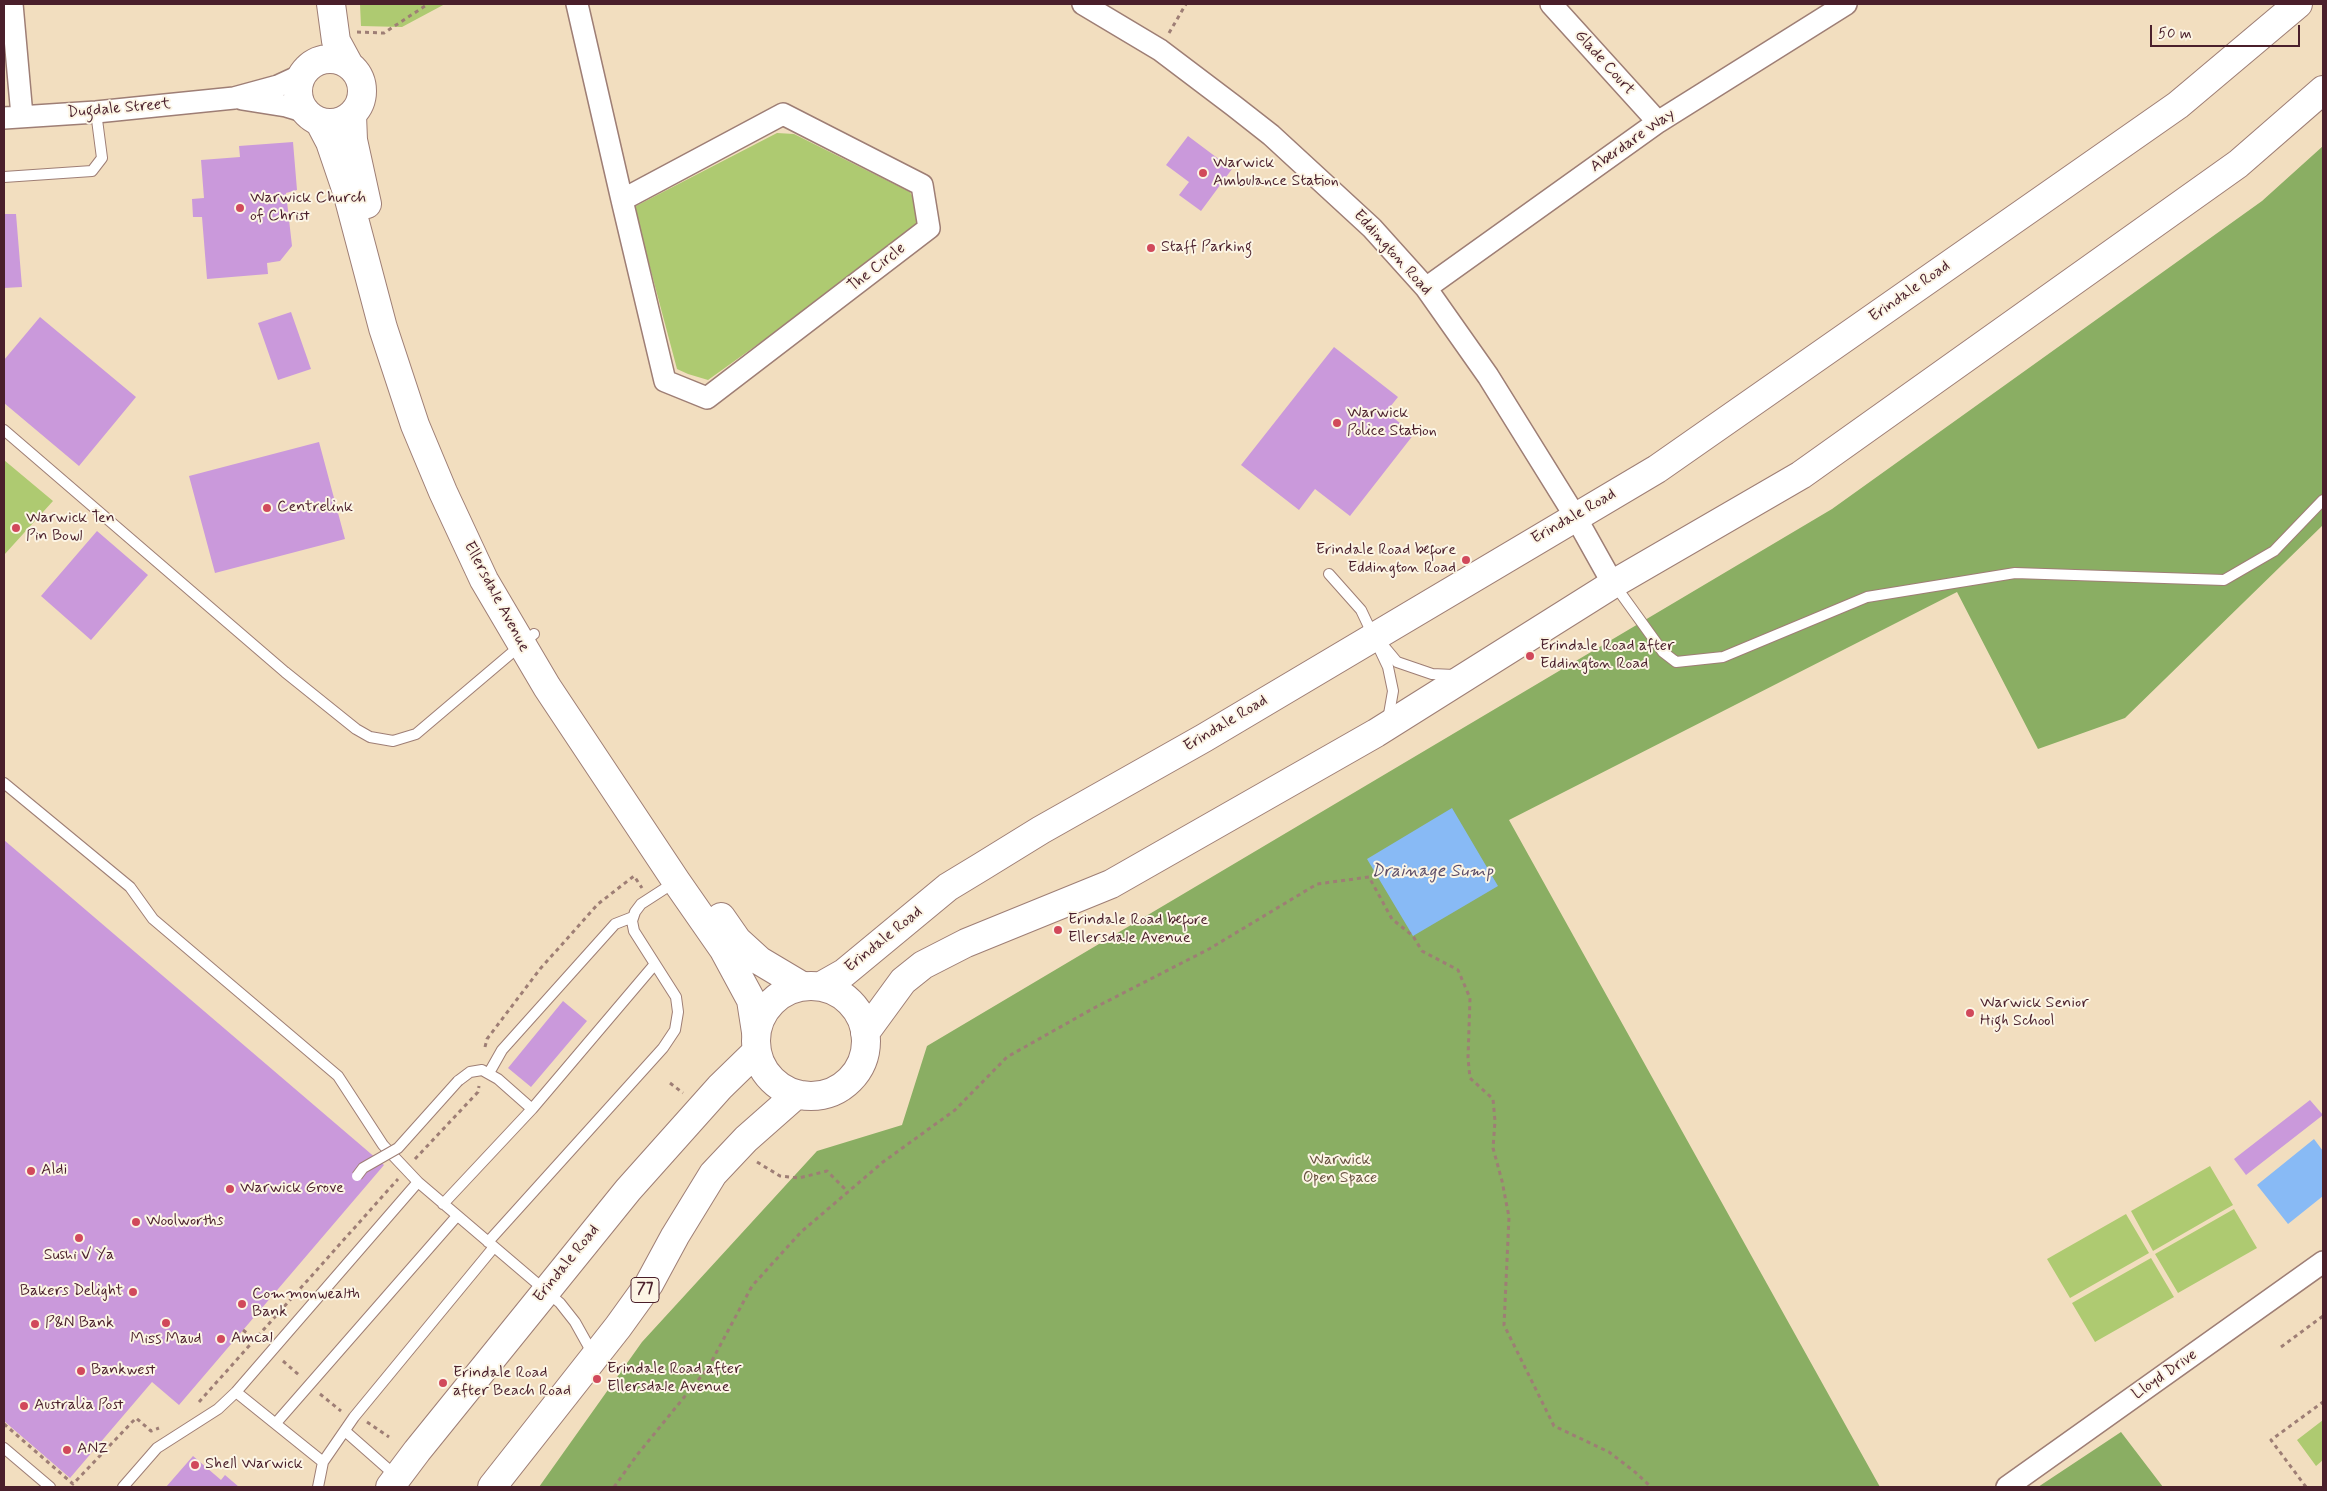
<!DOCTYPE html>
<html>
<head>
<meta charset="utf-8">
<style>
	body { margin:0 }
	#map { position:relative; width:2327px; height:1491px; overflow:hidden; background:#f2debf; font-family:Mynerve,sans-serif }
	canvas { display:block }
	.frame { position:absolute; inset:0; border:5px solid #4a1f2b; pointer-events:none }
	.scale { position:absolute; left:2150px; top:25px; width:150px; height:22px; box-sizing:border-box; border:2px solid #4a1f2b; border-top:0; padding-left:6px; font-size:15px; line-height:18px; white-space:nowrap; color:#4a1f2b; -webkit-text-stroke:4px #fcf5e5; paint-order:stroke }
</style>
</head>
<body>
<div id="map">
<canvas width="2327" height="1491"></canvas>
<div class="frame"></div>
<div class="scale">50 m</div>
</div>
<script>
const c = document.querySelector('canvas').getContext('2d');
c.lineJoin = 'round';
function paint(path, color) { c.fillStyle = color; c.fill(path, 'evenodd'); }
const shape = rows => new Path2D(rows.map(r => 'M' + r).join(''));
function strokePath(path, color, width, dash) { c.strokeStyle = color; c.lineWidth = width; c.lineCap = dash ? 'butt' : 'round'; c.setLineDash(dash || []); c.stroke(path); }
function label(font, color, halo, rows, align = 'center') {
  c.font = font + ' Mynerve,sans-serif'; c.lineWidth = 4; c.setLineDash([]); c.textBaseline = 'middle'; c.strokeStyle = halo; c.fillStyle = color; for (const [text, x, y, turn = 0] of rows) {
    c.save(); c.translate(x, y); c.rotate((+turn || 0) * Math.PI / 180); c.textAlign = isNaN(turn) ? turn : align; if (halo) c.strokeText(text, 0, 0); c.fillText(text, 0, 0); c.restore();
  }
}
const green = shape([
	[360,4,445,4,402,27,361,26],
	[777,133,794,134,910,192,921,213,920,228,708,380,688,374,677,369,634,207],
	[4,460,53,501,4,555],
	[2210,1166,2233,1205,2153,1251,2131,1211],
	[2234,1209,2257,1248,2178,1293,2155,1254],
	[2126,1214,2149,1253,2070,1298,2047,1259],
	[2151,1258,2174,1297,2095,1342,2072,1303],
	[2323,1420,2323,1460,2316,1466,2297,1440]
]);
const forest = shape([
	[2323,146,2323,525,2125,718,2038,749,1957,592,1509,820,1880,1487,539,1487,642,1342,817,1151,902,1125,927,1046,1832,509,2262,201],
	[2121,1432,2163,1487,2038,1487]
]);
const water = shape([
	[1452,808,1498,886,1413,936,1367,859],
	[2314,1139,2323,1151,2323,1196,2288,1224,2257,1185]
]);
const building = shape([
	[1188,136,1232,169,1201,211,1179,195,1189,182,1166,165],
	[293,142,297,190,286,193,292,246,280,261,267,263,268,274,207,279,202,217,193,217,192,199,204,198,201,160,240,157,239,146],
	[4,214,16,214,22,287,4,288],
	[291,312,311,369,278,380,258,323],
	[40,317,136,397,79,466,4,403,4,360],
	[1334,347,1398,397,1386,412,1414,434,1350,516,1315,489,1299,510,1241,465],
	[319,442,345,539,215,573,189,476],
	[97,531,148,575,91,640,41,596],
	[4,840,384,1165,179,1405,152,1382,70,1478,4,1421],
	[563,1001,587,1021,531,1087,508,1068],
	[2310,1100,2323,1115,2246,1175,2234,1159],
	[193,1456,221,1480,225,1475,239,1487,166,1487]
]);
const path = shape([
	[357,32,384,33,428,4],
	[1169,33,1186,4],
	[485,1047,487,1039,540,969,598,904,634,876,642,888],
	[670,1083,683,1093],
	[415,1159,478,1092,479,1086],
	[757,1162,780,1176,799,1178,827,1171,848,1192],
	[243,1330,256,1340],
	[2281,1347,2323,1316],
	[283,1361,299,1375],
	[320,1394,341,1411],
	[199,1402,398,1179],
	[367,1422,389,1437],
	[4,1424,73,1484,136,1418,151,1431,159,1428],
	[614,1487,637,1455,708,1368,752,1286,801,1232,883,1162,955,1110,1007,1057,1094,1008,1209,949,1317,884,1369,877,1392,919,1413,936,1422,951,1458,970,1470,998,1468,1058,1470,1078,1493,1099,1495,1121,1493,1148,1502,1181,1509,1217,1504,1325,1554,1426,1609,1452,1635,1472,1651,1487],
	[2306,1487,2271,1440,2323,1402]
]);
const lane = shape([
	[4,177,92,171,102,158,96,112],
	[4,430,285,672,356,729,370,737,393,741,416,734,534,634],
	[1329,574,1361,610,1388,667,1393,691,1389,714,1385,720],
	[1614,584,1663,652,1676,662,1723,657,1867,597,2015,573,2224,580,2274,551,2323,500],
	[1382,644,1397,662,1432,674,1454,675],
	[4,783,130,887,153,919,338,1076,383,1145,418,1182],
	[489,1073,502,1050,615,924,633,917],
	[458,1081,470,1072,482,1070,498,1079,532,1109],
	[443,1204,532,1109,655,964],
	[488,1242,663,1048,675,1030,678,1012,676,997,634,931,632,921,635,912,641,904,675,882],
	[236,1392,323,1462],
	[276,1423,457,1216],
	[345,1431,396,1476],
	[4,1448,50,1487],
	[123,1487,157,1448,218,1409,236,1392,418,1182,560,1303,575,1322,594,1356],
	[318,1487,323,1462,354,1417,494,1247]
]);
const street = shape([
	[12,4,22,116],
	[577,4,622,200,665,381,707,398,929,228,922,185,783,114,622,200],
	[1083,4,1160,50,1234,106,1271,135,1372,228,1426,288,1488,376,1575,516,1613,584],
	[1551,4,1658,122],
	[242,99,286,106,306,112],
	[4,118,96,112,234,98,278,86,304,74],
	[1426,288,1658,122,1846,4],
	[2007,1487,2323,1262]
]);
const secondary = shape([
	[331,4,336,41,349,65],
	'298 91a32 32 0 1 1 64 0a32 32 0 1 1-64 0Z',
	[352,115,353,140,367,204],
	[319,121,330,142,347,192,383,328,415,425,443,492,484,580,547,687,676,881,724,950,751,1000,756,1032],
	[721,917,737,940,760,961,802,986]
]);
const primary = shape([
	[821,986,844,973,948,887,981,867,1041,830,1204,738,1657,469,2178,105,2298,4],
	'756 1041a55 55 0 1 1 110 0a55 55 0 1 1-110 0Z',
	[865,1033,903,981,923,965,966,943,1111,884,1376,733,1613,584,1801,475,2238,164,2323,90],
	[390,1487,417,1451,628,1190,720,1087,757,1051],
	[492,1487,618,1327,649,1284,675,1236,713,1174,746,1139,797,1094]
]);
const laneBridge = shape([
	[357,1176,363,1168,398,1148,458,1081]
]);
const markers = [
	[1203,173,5,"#d1495b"],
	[240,208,5,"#d1495b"],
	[1151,248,5,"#d1495b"],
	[1337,423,5,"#d1495b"],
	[267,508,5,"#d1495b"],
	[16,528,5,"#d1495b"],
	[1466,560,5,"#d1495b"],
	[1530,656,5,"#d1495b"],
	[1058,930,5,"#d1495b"],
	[1970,1013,5,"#d1495b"],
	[31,1171,5,"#d1495b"],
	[230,1189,5,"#d1495b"],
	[136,1222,5,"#d1495b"],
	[79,1238,5,"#d1495b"],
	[133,1292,5,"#d1495b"],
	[242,1304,5,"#d1495b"],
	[166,1323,5,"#d1495b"],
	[35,1324,5,"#d1495b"],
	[221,1339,5,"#d1495b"],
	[81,1371,5,"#d1495b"],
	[597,1379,5,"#d1495b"],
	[443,1383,5,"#d1495b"],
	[24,1406,5,"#d1495b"],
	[67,1450,5,"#d1495b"],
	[195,1465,5,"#d1495b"]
];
const shields = [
	[645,1290,28]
];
const shieldNames = [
	["77",645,1290]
];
const streetNames = [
	["Glade Court",1604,63,48],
	["Dugdale Street",119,109,-5],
	["Aberdare Way",1633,141,-35],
	["Eddington Road",1392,253,48],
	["The Circle",877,268,-38],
	["Erindale Road",1910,292,-35],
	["Erindale Road",1574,517,-30],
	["Ellersdale Avenue",496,597,62],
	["Erindale Road",1226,724,-31],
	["Erindale Road",884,940,-39],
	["Erindale Road",567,1264,-51],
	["Lloyd Drive",2165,1375,-35]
];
const poiNames = [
	["Warwick",1213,164],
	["Ambulance Station",1213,182],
	["Warwick Church",250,199],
	["of Christ",250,217],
	["Staff Parking",1161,248],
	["Warwick",1347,414],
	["Police Station",1347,432],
	["Centrelink",277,508],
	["Warwick Ten",26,519],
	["Pin Bowl",26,537],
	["Erindale Road before",1456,551,"right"],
	["Eddington Road",1456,569,"right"],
	["Erindale Road after",1540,647],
	["Eddington Road",1540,665],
	["Erindale Road before",1068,921],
	["Ellersdale Avenue",1068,939],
	["Warwick Senior",1980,1004],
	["High School",1980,1022],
	["Aldi",41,1171],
	["Warwick Grove",240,1189],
	["Woolworths",146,1222],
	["Sushi V Ya",79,1256,"center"],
	["Bakers Delight",123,1292,"right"],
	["Commonwealth",252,1295],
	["Bank",252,1313],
	["P&N Bank",45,1324],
	["Amcal",231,1339],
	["Miss Maud",166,1340,"center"],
	["Erindale Road after",607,1370],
	["Ellersdale Avenue",607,1388],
	["Bankwest",91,1371],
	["Erindale Road",453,1374],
	["after Beach Road",453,1392],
	["Australia Post",34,1406],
	["ANZ",77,1450],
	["Shell Warwick",205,1465]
];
const parkNames = [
	["Warwick",1340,1161],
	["Open Space",1340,1179]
];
const waterNames = [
	["Drainage Sump",1432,872]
];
paint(green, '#aeca71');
paint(forest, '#8aae63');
paint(water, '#88baf5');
paint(building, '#ca99db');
strokePath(lane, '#9e7e75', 12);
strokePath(street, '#9e7e75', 24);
strokePath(secondary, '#9e7e75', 30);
strokePath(primary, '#9e7e75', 30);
strokePath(path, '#9e7e75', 3, [4, 4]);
strokePath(lane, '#fff', 10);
strokePath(street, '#fff', 21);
strokePath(secondary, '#fff', 28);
strokePath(primary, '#fff', 28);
strokePath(laneBridge, '#9e7e75', 12, []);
strokePath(laneBridge, '#fff', 10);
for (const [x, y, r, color] of markers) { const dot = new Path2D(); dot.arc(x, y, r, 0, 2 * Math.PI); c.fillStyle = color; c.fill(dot); strokePath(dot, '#fcf5e5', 2); }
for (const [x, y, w] of shields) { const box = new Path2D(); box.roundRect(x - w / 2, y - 12.5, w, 25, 4); c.fillStyle = '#fcf5e5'; c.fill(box); strokePath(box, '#4a1f2b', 1); }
label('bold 15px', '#4a1f2b', null, shieldNames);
label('16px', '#4a1f2b', '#fcf5e5', streetNames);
label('16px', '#4a1f2b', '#fcf5e5', poiNames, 'left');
label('16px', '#685240', '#fcf5e5', parkNames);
label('italic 18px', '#5d4e68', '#fcf5e5', waterNames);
</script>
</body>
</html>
